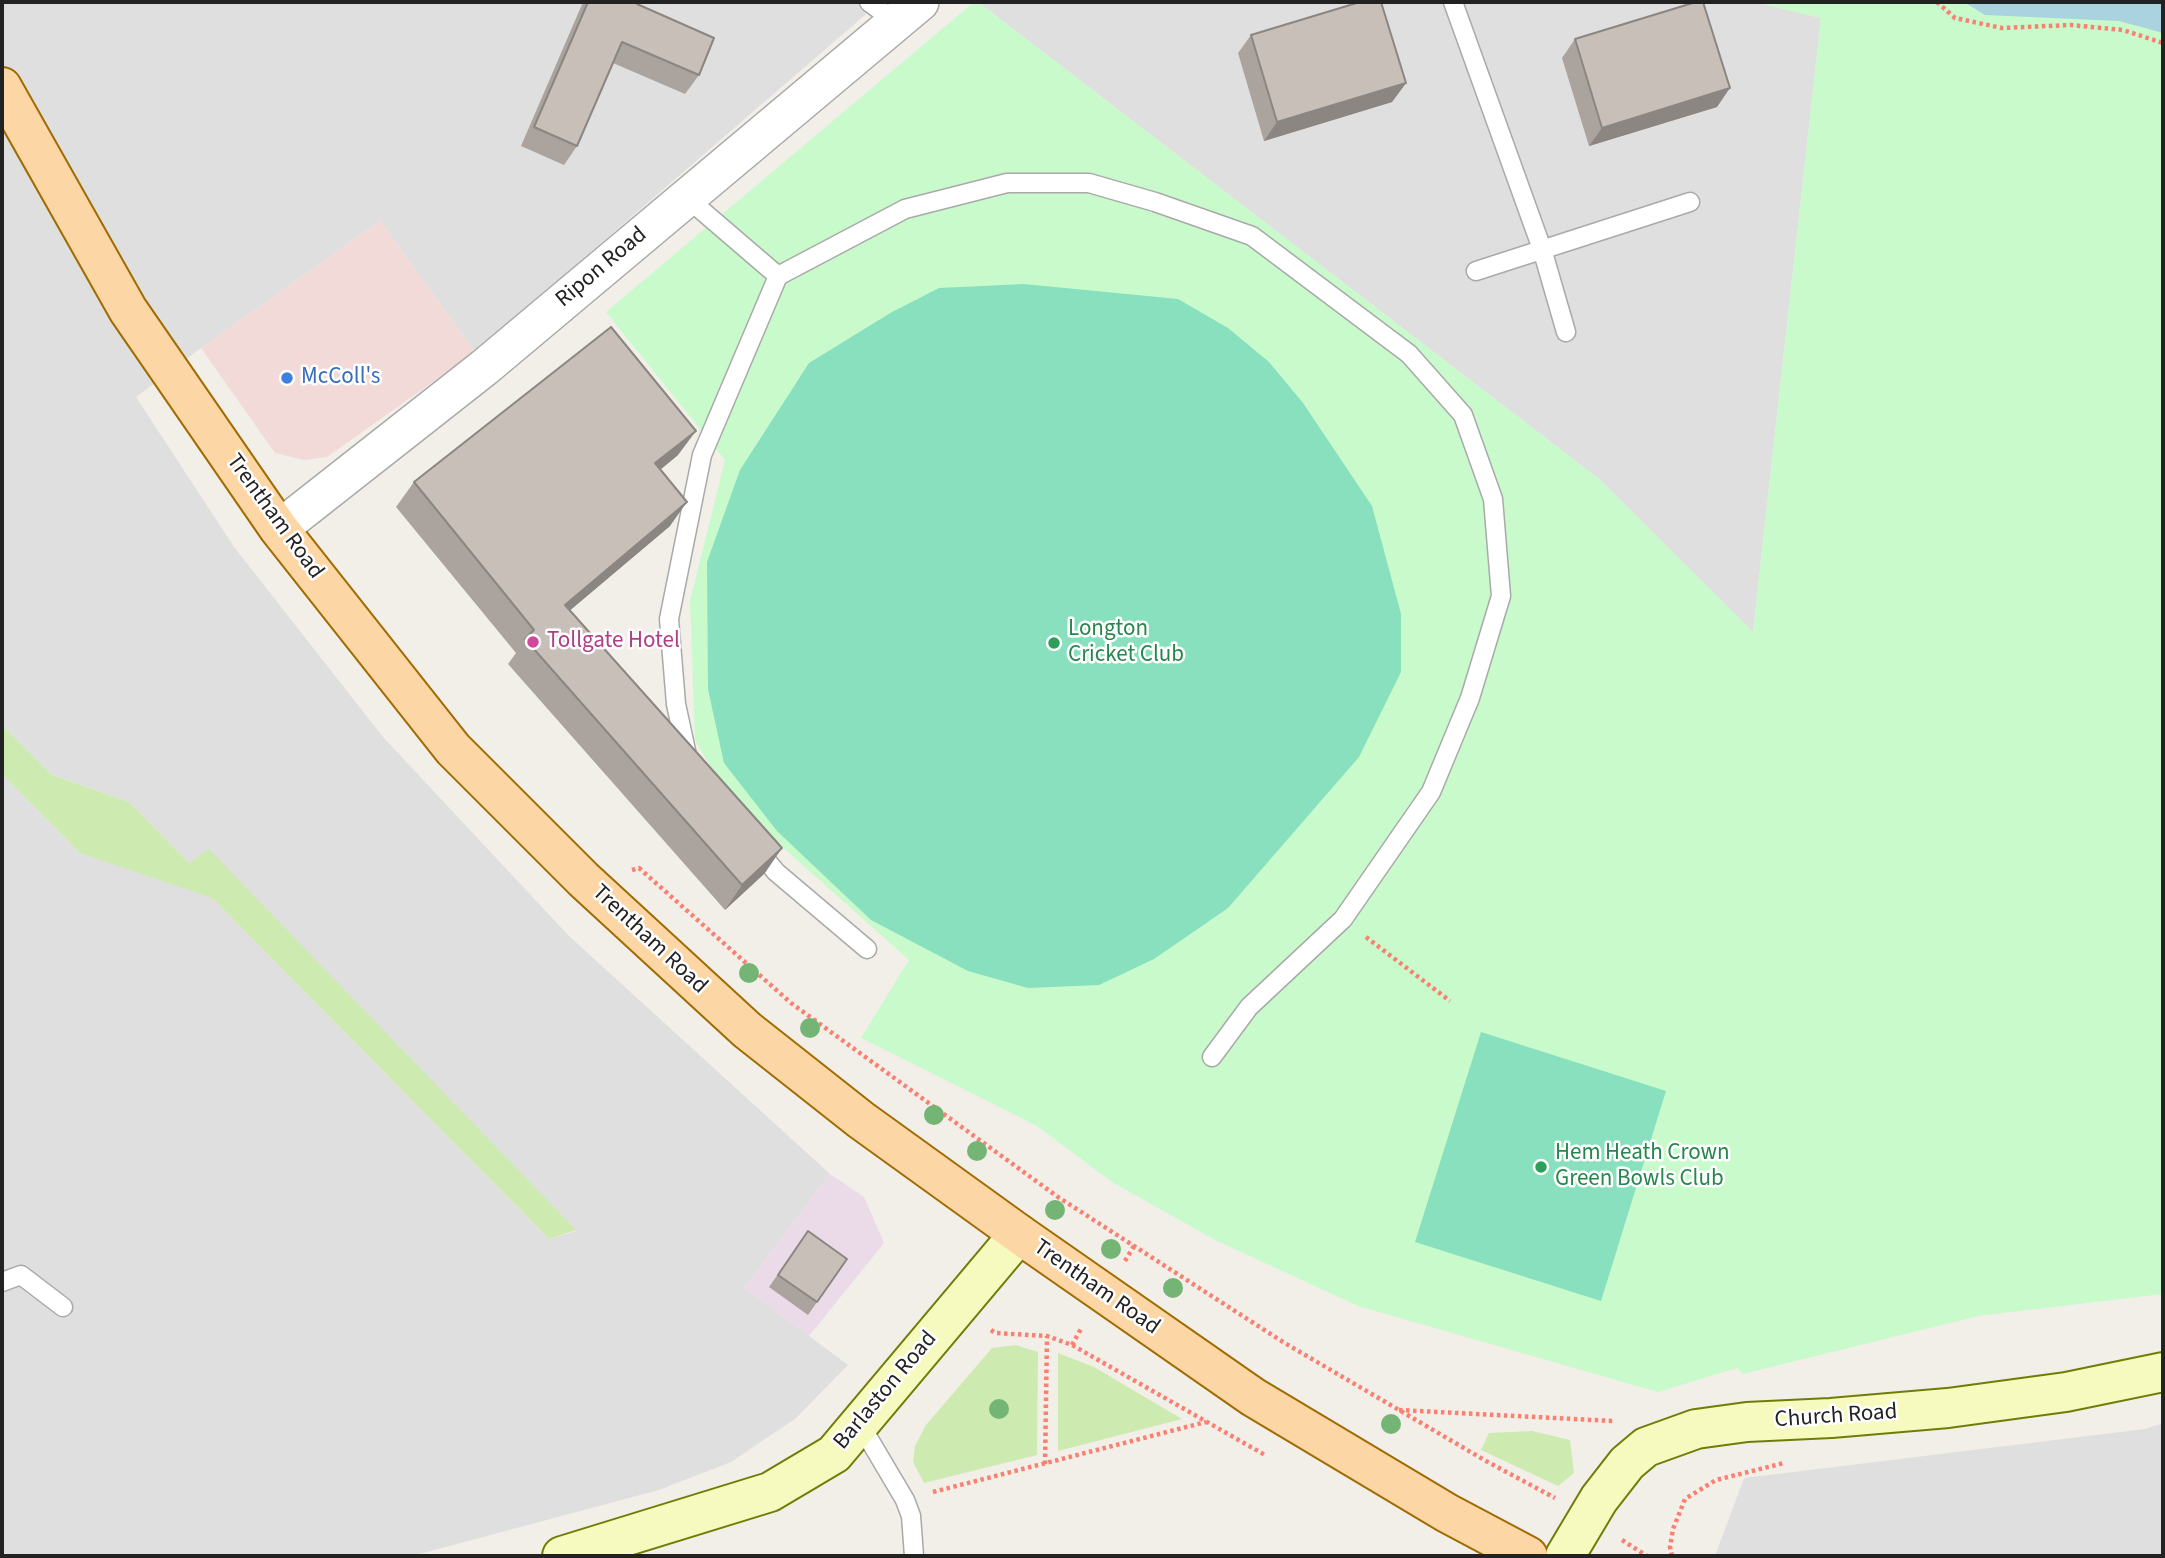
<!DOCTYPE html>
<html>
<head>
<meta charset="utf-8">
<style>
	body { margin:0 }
	#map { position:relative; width:2165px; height:1558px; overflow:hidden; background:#f2efe9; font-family:"Source Sans 3",sans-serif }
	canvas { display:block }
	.frame { position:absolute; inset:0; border:4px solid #222; pointer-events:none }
</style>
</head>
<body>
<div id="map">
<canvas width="2165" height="1558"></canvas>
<div class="frame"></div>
</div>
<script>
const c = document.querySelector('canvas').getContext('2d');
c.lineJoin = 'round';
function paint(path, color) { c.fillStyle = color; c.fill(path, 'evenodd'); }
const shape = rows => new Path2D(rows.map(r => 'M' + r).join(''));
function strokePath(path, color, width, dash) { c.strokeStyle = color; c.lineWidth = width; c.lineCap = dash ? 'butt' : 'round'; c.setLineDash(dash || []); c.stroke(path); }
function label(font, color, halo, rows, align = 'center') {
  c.font = font + ' "Source Sans 3",sans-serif'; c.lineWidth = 5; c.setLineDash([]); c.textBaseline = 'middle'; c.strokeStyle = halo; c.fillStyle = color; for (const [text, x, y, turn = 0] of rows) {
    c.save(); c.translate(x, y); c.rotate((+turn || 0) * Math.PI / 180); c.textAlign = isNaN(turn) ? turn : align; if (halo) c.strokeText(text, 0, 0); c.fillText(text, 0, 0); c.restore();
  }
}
const residential = shape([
	[2,2,880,2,475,352,380,221,201,348,136,397,234,547,383,737,569,936,830,1174,745,1288,848,1365,795,1419,731,1462,659,1490,412,1556,2,1556,2,774,80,853,205,891,549,1239,576,1231,209,850,189,863,129,802,52,775,2,725],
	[978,2,1755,2,1821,18,1753,632,1599,479],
	[2163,1423,2163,1556,1715,1556,1744,1478,2145,1429]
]);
const commercial = shape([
	[380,221,475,352,327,457,304,460,275,453,201,348]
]);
const industrial = shape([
	[830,1174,864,1197,884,1243,809,1336,745,1288]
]);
const grass = shape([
	[2,725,52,775,129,802,189,863,209,849,576,1230,549,1239,212,898,80,853,2,774],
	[1016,1345,1038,1352,1037,1455,924,1483,913,1462,915,1446,926,1425,992,1348],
	[1058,1353,1094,1367,1182,1419,1058,1451],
	[1532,1431,1570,1440,1574,1473,1558,1486,1481,1450,1489,1433]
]);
const park = shape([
	[974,2,978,2,1599,479,1753,632,1821,18,1755,2,2163,2,2163,1294,1978,1316,1743,1374,1737,1368,1658,1392,1358,1306,1215,1240,1112,1182,1037,1126,861,1038,909,960,730,800,695,740,690,601,725,460,606,312]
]);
const pitch = shape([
	[1024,284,1178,299,1228,328,1269,362,1303,403,1372,506,1401,614,1401,672,1359,757,1228,908,1154,959,1099,985,1028,988,968,971,871,920,777,831,724,763,708,689,707,562,740,470,809,363,892,312,939,288],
	[1481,1032,1666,1091,1601,1301,1415,1242]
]);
const water = shape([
	[1964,2,2163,2,2163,33,2119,21,1985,15]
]);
const path = shape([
	[1937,2,1955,18,2002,28,2071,25,2123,30,2163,43],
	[632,870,639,868,791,1003,1058,1197,1283,1342,1486,1461,1555,1498],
	[1366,937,1450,1001],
	[1125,1261,1134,1246],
	[991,1330,995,1333,1047,1336,1072,1345,1265,1455],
	[1072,1345,1082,1327],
	[1399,1410,1613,1421],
	[1045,1464,1047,1336],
	[933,1492,1206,1422],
	[1622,1540,1647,1556],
	[1672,1556,1670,1547,1673,1529,1685,1499,1716,1480,1784,1463]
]);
const lane = shape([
	[869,2,896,22],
	[1453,2,1542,249,1566,332],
	[686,197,778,276,905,209,1007,183,1089,183,1155,202,1252,236,1409,354,1463,415,1493,499,1501,596,1470,698,1431,792,1343,919,1249,1007,1212,1057],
	[1476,271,1690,202],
	[688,760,676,704,669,619,702,455,778,276],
	[756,848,776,872,867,949],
	[2,1282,21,1275,63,1307],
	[860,1424,905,1500,911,1516,914,1556]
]);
const street = shape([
	[279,529,485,367,920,2]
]);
const secondary = shape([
	[562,1556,770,1492,834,1454,1019,1234],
	[1565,1556,1599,1499,1627,1463,1646,1447,1696,1429,1747,1422,1831,1418,1948,1408,2066,1392,2163,1372]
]);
const primary = shape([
	[2,87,128,310,279,529,453,749,584,880,747,1030,861,1120,1019,1234,1253,1397,1447,1513,1528,1556]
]);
const trees = [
	[749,973],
	[810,1028],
	[934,1115],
	[977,1151],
	[1055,1210],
	[1111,1249],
	[1173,1288],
	[999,1409],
	[1391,1424]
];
const wall = shape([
	[583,2,638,2,637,4,699,75,685,94,613,63,577,146,564,165,521,146],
	[1251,35,1406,83,1392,102,1264,141,1238,53],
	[1575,39,1717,107,1589,146,1562,58],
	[678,455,660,470,670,526,570,610,765,873,725,910,508,664,516,653,396,507,414,482],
	[808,1231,847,1259,808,1315,769,1287]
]);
const shadedWall = shape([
	[1406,83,1392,102,1264,141,1277,122],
	[1730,88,1717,107,1589,146,1602,128],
	[696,431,678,455,638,488,655,463],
	[687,502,670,526,548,629,565,605],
	[782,848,765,873,725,910,742,885]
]);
const building = shape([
	[588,2,638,2,637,4,714,38,699,75,622,42,577,146,534,127,588,2],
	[1360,2,1381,2,1406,83,1277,122,1251,35,1360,2],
	[1696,2,1703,2,1730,88,1602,128,1575,39,1696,2],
	[611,327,696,431,655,463,687,502,565,605,782,848,742,885,525,639,534,630,414,482,611,327],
	[808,1231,847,1259,817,1302,778,1275,808,1231]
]);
const markers = [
	[287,378,7,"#3f7fe0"],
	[533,642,7,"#d1479c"],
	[1054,643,7,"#2e9e5b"],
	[1541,1167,7,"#2e9e5b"]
];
const streetNames = [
	["Ripon Road",602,268,-40],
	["Trentham Road",274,517,54],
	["Trentham Road",649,940,43],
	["Trentham Road",1096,1288,35],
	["Barlaston Road",886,1391,-50],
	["Church Road",1836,1417,-4]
];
const shopNames = [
	["McColl's",301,378]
];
const leisureNames = [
	["Longton",1068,630],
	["Cricket Club",1068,656],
	["Hem Heath Crown",1555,1154],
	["Green Bowls Club",1555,1180]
];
const hotelNames = [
	["Tollgate Hotel",547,642]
];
paint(residential, '#e0dfdf');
paint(commercial, '#f2dad9');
paint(industrial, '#ebdbe8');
paint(grass, '#cdebb0');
paint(park, '#c8facc');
paint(pitch, '#88e0be');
paint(water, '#aad3df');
strokePath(lane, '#a9a9a9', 21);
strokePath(street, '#a9a9a9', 40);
strokePath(secondary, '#707d05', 42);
strokePath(primary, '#a06b00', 42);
strokePath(path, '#fa8072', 4.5, [3.5, 3.5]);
strokePath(lane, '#fff', 18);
strokePath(street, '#fff', 37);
strokePath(secondary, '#f7fabf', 38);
strokePath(primary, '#fcd6a4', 38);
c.fillStyle = '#74b475';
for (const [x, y] of trees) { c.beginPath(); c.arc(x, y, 10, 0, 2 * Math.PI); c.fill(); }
paint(wall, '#aba49e');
paint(shadedWall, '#8b8681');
paint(building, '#c7bfb8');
strokePath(building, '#8b8681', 2);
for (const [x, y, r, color] of markers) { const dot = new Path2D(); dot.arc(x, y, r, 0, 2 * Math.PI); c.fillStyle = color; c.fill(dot); strokePath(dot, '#fff', 2.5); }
label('23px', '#222', '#fff', streetNames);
label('23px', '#366cbe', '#fff', shopNames, 'left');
label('23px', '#27864d', '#fff', leisureNames, 'left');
label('23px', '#b23c85', '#fff', hotelNames, 'left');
</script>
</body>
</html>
